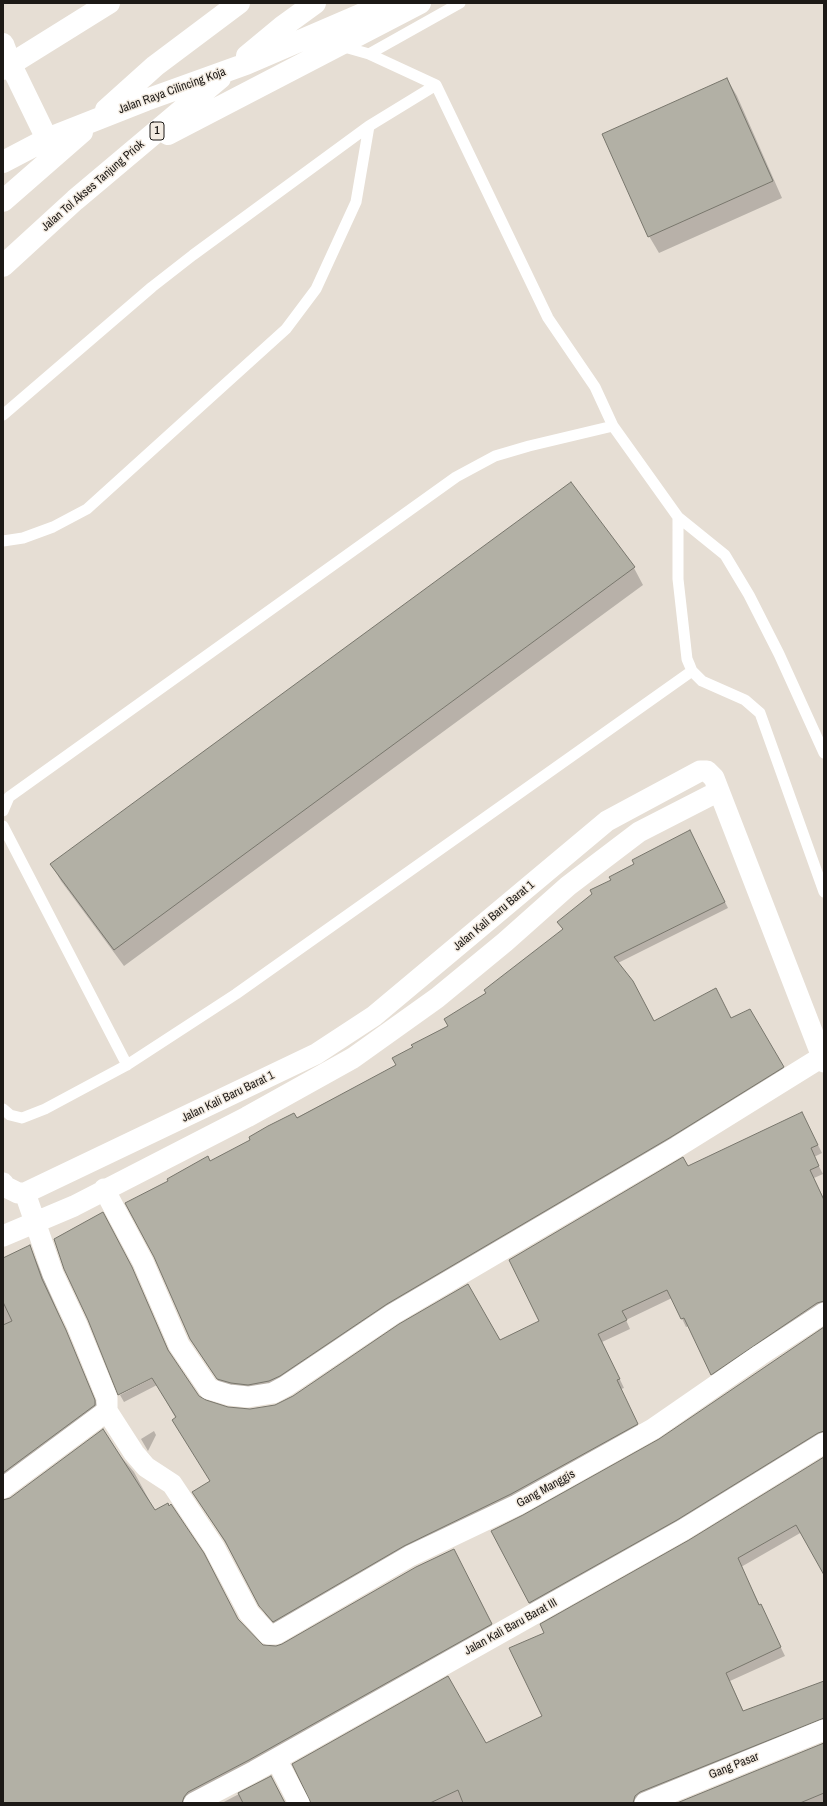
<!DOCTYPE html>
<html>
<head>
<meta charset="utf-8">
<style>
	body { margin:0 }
	#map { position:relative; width:827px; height:1806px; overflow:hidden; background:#e6ded4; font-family:"Archivo Narrow",sans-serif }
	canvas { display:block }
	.frame { position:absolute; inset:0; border:4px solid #1c1916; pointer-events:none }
</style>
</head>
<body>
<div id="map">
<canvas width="827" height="1806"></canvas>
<div class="frame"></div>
</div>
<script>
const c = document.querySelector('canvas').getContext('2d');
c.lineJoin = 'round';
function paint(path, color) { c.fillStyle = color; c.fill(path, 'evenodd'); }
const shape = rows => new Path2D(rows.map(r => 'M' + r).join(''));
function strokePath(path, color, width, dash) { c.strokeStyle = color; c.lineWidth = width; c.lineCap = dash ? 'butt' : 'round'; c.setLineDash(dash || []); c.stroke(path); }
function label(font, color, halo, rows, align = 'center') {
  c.font = font + ' "Archivo Narrow",sans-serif'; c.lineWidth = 3; c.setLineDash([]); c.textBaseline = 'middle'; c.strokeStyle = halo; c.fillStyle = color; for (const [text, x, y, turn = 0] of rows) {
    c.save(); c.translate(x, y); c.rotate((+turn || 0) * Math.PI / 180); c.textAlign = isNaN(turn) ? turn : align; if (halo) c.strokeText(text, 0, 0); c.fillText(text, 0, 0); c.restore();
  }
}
const shadow = shape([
	[727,79,737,96,782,198,659,253,649,236],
	[571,483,634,568,643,585,124,966,61,881,51,864],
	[693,838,728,908,618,963,654,1022,731,1019,750,1010,786,1073,273,1387,252,1391,221,1385,190,1339,210,1162,397,1066,414,1047,449,1026,563,930,558,922],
	[806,1121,822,1153,814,1157,823,1174,814,1178,824,1199,824,1310,716,1382,689,1326,686,1327,672,1298,626,1320,630,1329,602,1342,624,1388,621,1389,641,1432,278,1629,265,1614,228,1547,198,1500,211,1481,157,1385,124,1402,120,1395,157,1376,107,1222,136,1277,171,1356,198,1396,205,1401,228,1408,250,1410,275,1406,500,1341,540,1322,688,1167],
	[30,1246,99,1409,3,1485,3,1259],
	[824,1329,824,1440,534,1611,529,1603,523,1516,660,1440],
	[154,1431,156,1435,148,1451,141,1439],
	[117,1452,134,1472,155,1511,239,1621,258,1643,268,1647,282,1645,458,1558,495,1632,190,1803,3,1803,3,1501],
	[824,1458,824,1566,802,1532,741,1567,785,1656,730,1681,744,1712,824,1686,824,1727,641,1803,312,1803,485,1744,543,1717,545,1633],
	[824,1744,824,1803,679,1803],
	[271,1777,285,1803,222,1803]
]);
const building = shape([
	[727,78,773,181,648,237,602,134,727,78],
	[571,482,635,567,114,950,50,864,571,482],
	[690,830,725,902,614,957,633,981,654,1021,716,988,731,1018,750,1009,784,1067,671,1137,387,1304,280,1376,269,1381,248,1385,231,1383,217,1379,190,1339,154,1257,125,1203,168,1181,167,1179,208,1156,210,1161,250,1140,249,1137,268,1126,294,1113,297,1118,396,1065,392,1058,413,1047,411,1045,448,1026,444,1019,486,993,484,990,563,929,557,922,592,894,590,890,611,880,609,877,634,864,632,860,690,830],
	[802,1112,818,1145,811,1148,819,1166,810,1170,824,1200,824,1301,817,1303,711,1375,684,1318,681,1319,667,1290,622,1311,627,1320,598,1334,620,1379,617,1380,638,1424,511,1494,404,1546,273,1622,259,1606,225,1541,192,1492,210,1481,172,1420,176,1417,152,1378,118,1395,88,1320,64,1269,54,1239,103,1212,132,1267,168,1350,199,1396,206,1400,228,1407,250,1409,275,1405,293,1396,399,1324,468,1284,500,1340,539,1321,509,1260,683,1157,688,1166,802,1112],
	[30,1245,42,1279,66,1330,95,1400,95,1405,3,1473,3,1325,12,1321,3,1302,3,1258,30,1245],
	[824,1327,824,1431,818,1433,677,1520,529,1603,491,1531,523,1515,659,1439,824,1327],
	[103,1429,155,1510,168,1503,169,1506,171,1504,204,1553,238,1619,263,1645,276,1646,282,1644,416,1567,454,1549,492,1624,249,1760,188,1792,184,1797,182,1803,3,1803,3,1500,10,1498,103,1429],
	[824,1457,824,1575,796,1525,738,1558,759,1605,761,1604,781,1647,726,1673,743,1711,824,1681,824,1718,640,1792,635,1796,633,1803,463,1803,458,1790,430,1803,311,1803,292,1764,448,1676,486,1743,542,1716,509,1648,544,1633,540,1624,689,1540,824,1457],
	[824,1743,824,1793,800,1803,677,1803,824,1743],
	[271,1776,285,1803,243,1803,238,1793,271,1776]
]);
const lane = shape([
	[341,46,369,54,436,85,548,318,595,387,613,426,678,517,725,555,749,595,779,654,824,753],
	[369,54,460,3],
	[3,415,152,287,193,255,369,126],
	[678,517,678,579,687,659,690,666,692,671,702,681,745,700,760,713,824,892],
	[3,541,23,538,53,527,87,509,286,329,316,289,356,202,369,126,436,85],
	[3,811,9,797,456,477,495,456,529,446,613,426],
	[3,826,127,1065],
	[3,1109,10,1115,22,1118,45,1109,127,1065,236,994,692,671]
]);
const street = shape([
	[3,1183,6,1187,18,1193,25,1193,316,1054,374,1016,607,821,700,771,707,771,714,778,824,1062],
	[104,1189,143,1262,179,1345,209,1389,229,1395,248,1397,273,1393,286,1386,393,1314,677,1147,822,1057],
	[3,1236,74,1206,247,1117,353,1058,437,998,505,942,568,886,639,832,719,791],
	[107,1411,134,1453,146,1467,172,1484,214,1547,249,1613,268,1634,276,1634,410,1556,517,1505,653,1429,760,1355,824,1313],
	[3,1488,107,1411,107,1398,77,1325,53,1274,25,1193],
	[276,1759,299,1803],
	[194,1803,255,1771,683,1530,824,1443],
	[645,1803,824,1730]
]);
const secondary = shape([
	[3,44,11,65,47,139]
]);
const highway = shape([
	[247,56,282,27,315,3],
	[3,69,109,3],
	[106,110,155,66,239,3],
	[168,134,420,3],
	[3,162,47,139,146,100,246,64,388,3],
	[3,201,82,132],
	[3,266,75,200,220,78]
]);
const shields = [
	[157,131,14]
];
const shieldNames = [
	["1",157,131]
];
const streetNames = [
	["Jalan Raya Cilincing Koja",172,91,-20],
	["Jalan Tol Akses Tanjung Priok",93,186,-41],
	["Jalan Kali Baru Barat 1",494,916,-40],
	["Jalan Kali Baru Barat 1",228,1097,-26],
	["Gang Manggis",546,1489,-29],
	["Jalan Kali Baru Barat III",511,1627,-29],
	["Gang Pasar",734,1766,-22]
];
paint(shadow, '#0003');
paint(building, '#b2b0a5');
strokePath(building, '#78766c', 1);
strokePath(lane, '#fff', 11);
strokePath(street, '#fff', 21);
strokePath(secondary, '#fff', 22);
strokePath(highway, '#fff', 22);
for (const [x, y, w] of shields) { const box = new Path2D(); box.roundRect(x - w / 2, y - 9, w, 18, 3); c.fillStyle = '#f3ebe1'; c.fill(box); strokePath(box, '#1c1916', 1); }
label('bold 11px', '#1c1916', null, shieldNames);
label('12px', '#1c1916', '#f3ebe1', streetNames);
</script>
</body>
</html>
